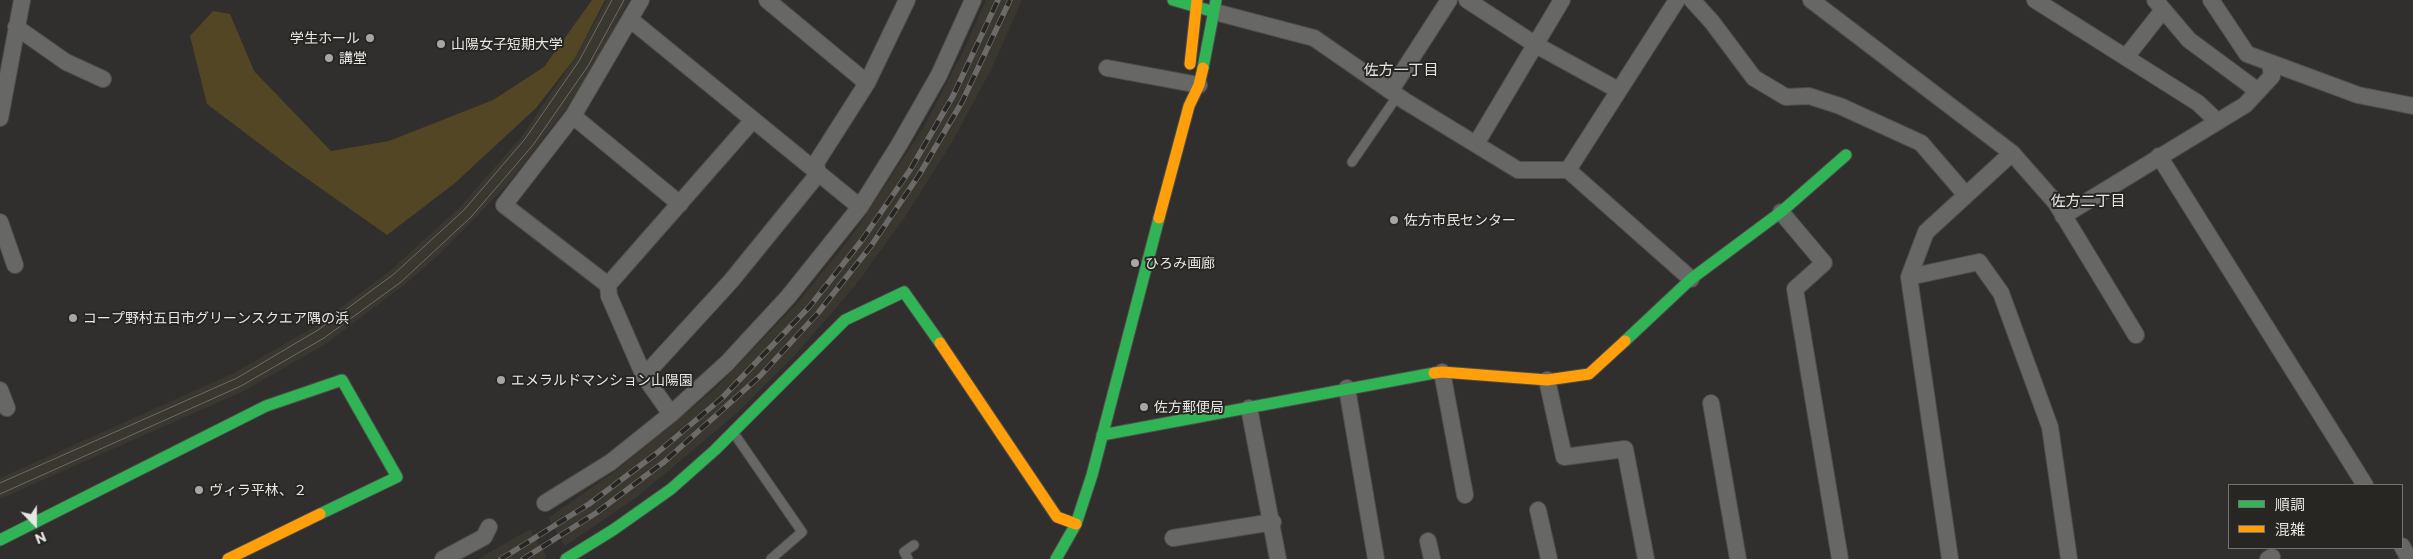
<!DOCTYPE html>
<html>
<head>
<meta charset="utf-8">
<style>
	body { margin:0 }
	#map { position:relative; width:2413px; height:559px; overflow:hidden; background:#302f2d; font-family:Commissioner,"Noto Sans JP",sans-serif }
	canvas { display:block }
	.legend { position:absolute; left:2228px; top:484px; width:175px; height:65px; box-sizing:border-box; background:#272623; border:1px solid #747370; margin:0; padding:6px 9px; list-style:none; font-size:15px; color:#e7e6e4 }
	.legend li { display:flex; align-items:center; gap:10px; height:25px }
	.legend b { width:25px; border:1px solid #747370 }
	.north { position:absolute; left:10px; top:499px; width:50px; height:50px; -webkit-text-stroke:4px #272623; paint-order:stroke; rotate:158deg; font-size:14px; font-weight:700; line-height:20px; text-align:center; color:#e7e6e4 }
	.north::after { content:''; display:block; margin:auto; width:18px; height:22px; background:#e7e6e4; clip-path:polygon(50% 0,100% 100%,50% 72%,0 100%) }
</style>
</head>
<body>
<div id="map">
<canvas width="2413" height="559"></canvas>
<ul class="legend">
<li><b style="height:6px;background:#30b455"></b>順調</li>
<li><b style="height:6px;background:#ff9f0a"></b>混雑</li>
</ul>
<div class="north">N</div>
</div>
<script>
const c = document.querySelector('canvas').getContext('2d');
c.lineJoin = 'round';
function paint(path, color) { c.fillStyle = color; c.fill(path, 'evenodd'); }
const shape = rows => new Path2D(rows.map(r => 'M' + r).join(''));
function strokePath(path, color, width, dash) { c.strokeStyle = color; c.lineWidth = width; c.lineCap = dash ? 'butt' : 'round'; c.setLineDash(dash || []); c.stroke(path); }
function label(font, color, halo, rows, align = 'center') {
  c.font = font + ' Commissioner,"Noto Sans JP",sans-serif'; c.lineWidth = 4; c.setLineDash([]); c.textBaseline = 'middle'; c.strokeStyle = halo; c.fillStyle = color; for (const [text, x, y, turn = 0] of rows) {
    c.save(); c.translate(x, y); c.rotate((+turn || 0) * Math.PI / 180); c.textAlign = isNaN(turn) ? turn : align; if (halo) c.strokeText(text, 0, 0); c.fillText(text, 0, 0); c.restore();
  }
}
const built = shape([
	[607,0,629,0,592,69,566,109,507,185,440,254,404,285,327,343,244,391,0,499,0,478,234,373,316,326,391,270,460,207,522,136,575,58],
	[986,0,1022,0,992,68,951,144,905,217,854,287,797,353,736,414,637,497,565,546,548,518,617,470,714,390,801,299,854,233,923,128,962,54],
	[530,529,547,557,544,559,478,559]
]);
const green = shape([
	[592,0,605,0,575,58,536,108,455,183,387,235,289,166,207,104,190,36,213,11,230,14,254,71,331,151,389,141,493,100,544,67]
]);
const lane = shape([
	[1352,162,1398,95],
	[733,432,802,532,771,559],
	[908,559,904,552,914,545]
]);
const street = shape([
	[641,0,573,116,504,205,608,285,609,296,644,376,671,414],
	[767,0,867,83],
	[1467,0,1536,45,1618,90],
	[1692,0,1712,22,1754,78,1786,97,1809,96,1840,106,1921,143,1966,195],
	[1811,0,2012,153,2056,203,2136,335],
	[2035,0,2198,103,2217,121],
	[2155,0,2189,40,2258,91],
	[2211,0,2247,54,2358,95,2413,106],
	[1215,12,1314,38,1405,101,1518,170,1568,170,1691,279],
	[631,20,860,207],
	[16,27,66,62,103,79],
	[2126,57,2163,10],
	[1107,68,1199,85],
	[1391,90,1449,0],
	[573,116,680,204],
	[0,118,22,0],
	[1476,144,1562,0],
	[2159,156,2365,485],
	[1568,170,1677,0],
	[1781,212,1824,263,1795,289,1840,559],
	[2063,216,2245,105,2272,76,2270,63],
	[0,222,15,265],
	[1909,277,1979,262,2001,293,2050,427,2069,559],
	[608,285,752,121],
	[1442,372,1465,495],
	[644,376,731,281,818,174,816,163,867,83,907,0],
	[1547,380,1564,457,1625,449,1646,559],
	[1347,388,1376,559],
	[0,390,7,408],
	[1711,403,1738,559],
	[1249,408,1278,559],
	[545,503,611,462,671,414,727,363,788,297,860,207,899,145,939,75,973,0],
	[1538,510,1549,559],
	[1173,538,1273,522],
	[1428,541,1432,559],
	[2402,546,2409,559],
	[443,559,484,537,489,527],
	[1950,559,1909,277,1926,232,2012,153],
	[2268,559,2272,557]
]);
const fast = shape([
	[1173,0,1211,11],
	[1203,68,1216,0],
	[1625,341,1691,279,1781,212,1846,155],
	[1102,435,1434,373],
	[0,540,266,406,342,380,397,477,320,514],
	[566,559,613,530,671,489,715,450,845,320,904,292,940,343],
	[1056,559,1076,524,1092,475,1159,218]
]);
const slow = shape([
	[1190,64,1197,0],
	[1159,218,1189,106,1199,85,1203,68],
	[940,343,1057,517,1076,524],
	[1434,373,1442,372,1547,380,1589,374,1625,341],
	[228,559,320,514]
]);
const tram = shape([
	[0,483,237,378,318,330,394,274,464,210,525,139,579,61,612,0],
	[0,494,241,386,324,338,401,282,471,217,533,145,588,66,624,0]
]);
const rail = shape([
	[501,559,589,504,657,453,722,398,810,306,862,240,910,170,953,96,998,0],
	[523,559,596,513,664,462,760,376,818,313,871,246,919,175,962,102,1010,0]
]);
const markers = [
	[370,38,5,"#a7a6a4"],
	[441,44,5,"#a7a6a4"],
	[329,58,5,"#a7a6a4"],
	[1394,220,5,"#a7a6a4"],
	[1135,263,5,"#a7a6a4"],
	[73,318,5,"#a7a6a4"],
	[501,380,5,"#a7a6a4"],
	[1144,407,5,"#a7a6a4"],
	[199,490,5,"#a7a6a4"]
];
const poiNames = [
	["学生ホール",360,38,"right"],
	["山陽女子短期大学",451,44],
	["講堂",339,58],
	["佐方市民センター",1404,220],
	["ひろみ画廊",1145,263],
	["コープ野村五日市グリーンスクエア隅の浜",83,318],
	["エメラルドマンション山陽園",511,380],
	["佐方郵便局",1154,407],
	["ヴィラ平林、２",209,490]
];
const neighbourhoodNames = [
	["佐方一丁目",1401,70],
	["佐方二丁目",2088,201]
];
paint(built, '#3a3730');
paint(green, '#534625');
strokePath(lane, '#4e4d4b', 11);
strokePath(street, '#4e4d4b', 18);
strokePath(fast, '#4e4d4b', 13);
strokePath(slow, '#4e4d4b', 13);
strokePath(lane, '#676766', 9);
strokePath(street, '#676766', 16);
strokePath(fast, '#30b455', 11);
strokePath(slow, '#ff9f0a', 11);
strokePath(tram, '#6c6b69', 1);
strokePath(rail, '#6c6b69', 5.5);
strokePath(rail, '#272623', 4, [11]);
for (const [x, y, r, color] of markers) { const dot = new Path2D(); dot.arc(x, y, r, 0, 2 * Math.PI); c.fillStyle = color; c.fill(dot); strokePath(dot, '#272623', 2); }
label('14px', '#e7e6e4', '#272623', poiNames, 'left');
label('15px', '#e7e6e4', '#272623', neighbourhoodNames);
</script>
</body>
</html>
